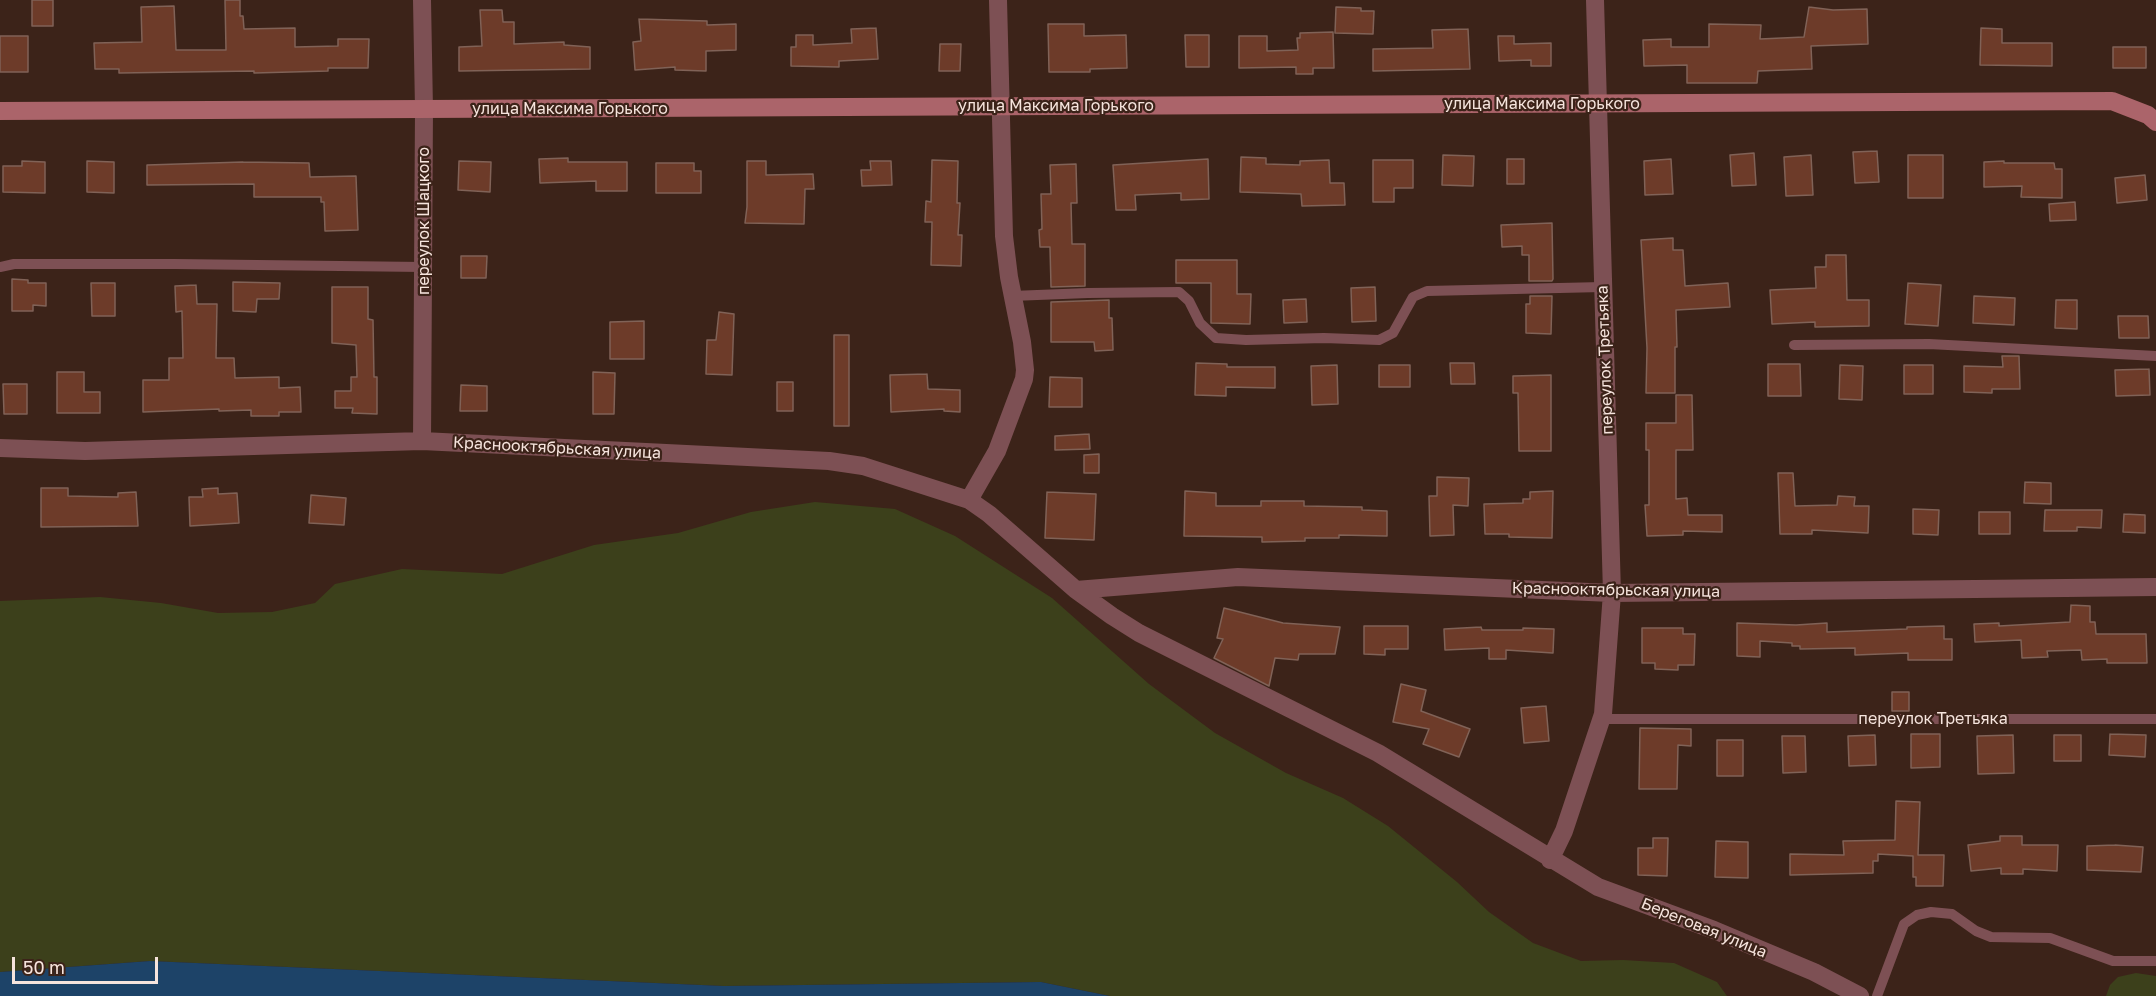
<!DOCTYPE html>
<html>
<head>
<meta charset="utf-8">
<style>
	body { margin:0 }
	#map { position:relative; width:2156px; height:996px; overflow:hidden; background:#3c2319; font-family:"Golos Text",sans-serif }
	canvas { display:block }
	.scale { position:absolute; left:12px; top:957px; width:146px; height:27px; box-sizing:border-box; border:3px solid #f6e4dd; border-top:0; padding-left:8px; font-size:18px; line-height:21px; white-space:nowrap; color:#f6e4dd; -webkit-text-stroke:4px #3c2319; paint-order:stroke }
</style>
</head>
<body>
<div id="map">
<canvas width="2156" height="996"></canvas>
<div class="scale">50 m</div>
</div>
<script>
const c = document.querySelector('canvas').getContext('2d');
c.lineJoin = 'round';
function paint(path, color) { c.fillStyle = color; c.fill(path, 'evenodd'); }
const shape = rows => new Path2D(rows.map(r => 'M' + r).join(''));
function strokePath(path, color, width, dash) { c.strokeStyle = color; c.lineWidth = width; c.lineCap = dash ? 'butt' : 'round'; c.setLineDash(dash || []); c.stroke(path); }
function label(font, color, halo, rows, align = 'center') {
  c.font = font + ' "Golos Text",sans-serif'; c.lineWidth = 4.5; c.setLineDash([]); c.textBaseline = 'middle'; c.strokeStyle = halo; c.fillStyle = color; for (const [text, x, y, turn = 0] of rows) {
    c.save(); c.translate(x, y); c.rotate((+turn || 0) * Math.PI / 180); c.textAlign = isNaN(turn) ? turn : align; if (halo) c.strokeText(text, 0, 0); c.fillText(text, 0, 0); c.restore();
  }
}
const green = shape([
	[815,502,895,509,955,536,1052,598,1149,684,1215,733,1286,773,1343,798,1388,826,1457,882,1489,912,1533,943,1581,961,1623,960,1674,963,1717,982,1727,996,1110,996,1041,982,724,986,150,961,0,972,0,601,100,597,161,603,218,613,272,612,315,603,335,584,402,569,502,574,594,545,678,533,751,512],
	[2136,973,2156,976,2156,996,2106,996,2110,985,2118,977]
]);
const water = shape([
	[150,961,724,986,1041,982,1110,996,0,996,0,972]
]);
const building = shape([
	[32,0,53,0,53,26,32,26,32,0],
	[225,0,240,0,240,16,243,16,244,29,295,28,295,47,338,46,338,39,369,39,368,68,328,68,328,71,254,73,254,71,119,73,119,69,95,69,94,43,142,42,141,7,174,6,176,50,226,50,225,0],
	[1336,7,1361,8,1361,11,1374,11,1373,34,1335,33,1336,7],
	[1809,7,1833,10,1867,9,1868,44,1811,46,1812,69,1758,71,1757,83,1687,83,1687,65,1644,66,1643,40,1671,39,1671,47,1709,47,1709,24,1761,25,1760,39,1804,37,1809,7],
	[480,10,502,10,503,22,514,22,514,44,564,42,564,45,590,47,590,69,459,71,459,47,482,46,480,10],
	[639,19,707,21,707,25,736,24,736,50,706,51,706,71,675,70,675,67,635,70,633,42,641,41,639,19],
	[1048,24,1084,24,1084,36,1126,35,1127,68,1090,69,1090,72,1049,72,1048,24],
	[876,28,878,59,839,61,839,67,791,66,791,47,796,47,796,35,813,35,813,45,852,43,851,29,876,28],
	[1981,28,2002,29,2002,43,2052,43,2052,66,1980,65,1981,28],
	[1468,29,1470,69,1373,71,1373,49,1433,48,1432,30,1468,29],
	[1333,32,1334,68,1313,68,1313,74,1296,74,1296,67,1239,68,1239,36,1267,36,1267,51,1298,50,1297,38,1300,38,1300,33,1333,32],
	[1185,35,1209,35,1209,67,1186,67,1185,35],
	[0,36,28,36,28,72,0,72,0,36],
	[1498,36,1514,36,1514,44,1551,43,1551,66,1531,66,1531,60,1499,61,1498,36],
	[940,44,961,44,960,71,939,71,940,44],
	[2113,47,2146,47,2146,68,2113,68,2113,47],
	[1877,151,1879,182,1855,183,1853,152,1877,151],
	[1754,153,1756,185,1732,186,1730,155,1754,153],
	[1443,155,1474,156,1473,186,1442,185,1443,155],
	[1811,155,1813,195,1786,196,1784,157,1811,155],
	[1908,155,1943,155,1943,198,1908,198,1908,155],
	[1241,157,1266,158,1266,164,1300,165,1300,161,1329,160,1330,183,1344,183,1345,205,1302,206,1301,194,1240,192,1241,157],
	[568,158,568,162,627,162,627,191,596,191,596,181,540,183,539,159,568,158],
	[1208,159,1209,199,1181,200,1181,193,1135,195,1136,210,1116,210,1113,165,1208,159],
	[1507,159,1524,159,1524,184,1507,184,1507,159],
	[1671,159,1673,194,1645,195,1644,161,1671,159],
	[932,160,958,161,957,203,960,203,958,235,962,235,961,266,931,265,932,222,925,222,926,201,931,202,932,160],
	[1373,160,1413,160,1413,188,1394,188,1394,202,1373,202,1373,160],
	[22,161,45,162,45,193,3,192,3,166,22,166,22,161],
	[87,161,114,162,114,193,87,192,87,161],
	[459,161,491,162,490,192,458,190,459,161],
	[747,161,766,161,766,175,813,174,814,189,805,189,804,224,745,223,747,207,747,161],
	[870,161,891,161,892,185,862,186,861,170,871,170,870,161],
	[2004,161,2004,163,2054,163,2055,169,2062,169,2062,198,2021,197,2022,186,1984,187,1984,162,2004,161],
	[243,162,309,163,310,177,356,176,358,230,325,231,324,202,321,202,321,197,254,197,254,184,147,185,147,165,243,162],
	[656,163,694,163,694,171,701,171,701,193,656,193,656,163],
	[1076,164,1077,203,1071,203,1072,244,1085,244,1085,286,1051,287,1050,247,1040,247,1039,230,1042,229,1041,194,1051,194,1050,165,1076,164],
	[2145,175,2147,200,2117,203,2115,178,2145,175],
	[2075,202,2076,220,2050,221,2049,204,2075,202],
	[1552,223,1553,279,1552,281,1529,281,1529,255,1522,255,1522,246,1502,247,1501,225,1552,223],
	[1673,238,1673,250,1683,250,1685,286,1728,283,1730,307,1676,310,1677,347,1675,347,1675,393,1646,393,1647,348,1641,240,1673,238],
	[1826,255,1846,255,1847,300,1869,300,1869,326,1815,327,1815,322,1772,324,1770,290,1816,288,1815,267,1826,267,1826,255],
	[461,256,487,256,486,278,461,278,461,256],
	[1176,260,1237,260,1237,294,1251,294,1250,324,1211,323,1211,283,1176,283,1176,260],
	[12,279,28,280,28,283,46,283,46,306,33,305,33,311,12,311,12,279],
	[233,282,280,283,279,299,257,299,256,312,233,311,233,282],
	[91,283,115,283,115,316,92,316,91,283],
	[1908,283,1941,285,1938,326,1905,324,1908,283],
	[196,285,197,304,217,304,216,358,234,358,235,378,279,377,279,388,300,387,301,412,279,412,279,416,251,416,251,410,219,411,219,409,143,412,143,380,169,380,169,358,183,358,182,311,176,312,175,286,196,285],
	[332,287,368,287,368,319,373,320,374,377,377,377,377,414,352,413,353,408,335,408,335,391,351,391,351,377,357,377,356,345,332,343,332,287],
	[1375,287,1376,321,1352,322,1351,288,1375,287],
	[1530,296,1552,296,1551,334,1526,333,1526,304,1530,304,1530,296],
	[1974,296,2015,298,2014,325,1973,323,1974,296],
	[1306,299,1307,322,1284,323,1283,300,1306,299],
	[1109,300,1109,318,1112,318,1113,350,1095,351,1094,342,1051,342,1051,302,1109,300],
	[2056,300,2077,300,2077,329,2055,328,2056,300],
	[719,312,734,314,732,375,706,374,707,340,716,340,719,312],
	[2118,316,2148,316,2149,338,2119,338,2118,316],
	[644,321,644,359,610,359,610,322,644,321],
	[834,335,849,335,849,426,834,426,834,335],
	[2002,356,2019,356,2020,389,1992,389,1992,393,1964,392,1964,366,2003,367,2002,356],
	[1196,363,1227,364,1227,367,1275,367,1275,388,1226,387,1226,396,1195,395,1196,363],
	[1450,363,1474,363,1475,384,1451,384,1450,363],
	[1768,364,1800,364,1801,396,1768,396,1768,364],
	[1337,365,1338,404,1312,405,1311,366,1337,365],
	[1379,365,1410,365,1410,387,1379,387,1379,365],
	[1840,365,1863,366,1862,400,1839,399,1840,365],
	[1904,365,1933,365,1933,394,1904,394,1904,365],
	[2149,369,2150,395,2116,396,2115,370,2149,369],
	[57,372,84,372,84,392,100,392,100,413,57,413,57,372],
	[593,372,615,373,614,414,593,414,593,372],
	[927,374,928,389,960,390,960,412,944,411,944,409,891,412,890,375,927,374],
	[1551,375,1551,451,1519,451,1518,393,1513,393,1513,376,1551,375],
	[1050,377,1082,378,1082,407,1049,407,1050,377],
	[777,382,793,382,793,411,777,411,777,382],
	[3,384,27,384,27,414,4,414,3,384],
	[461,385,487,386,487,411,460,411,461,385],
	[1676,395,1692,395,1693,450,1676,450,1676,499,1687,498,1688,515,1722,515,1722,532,1683,531,1683,535,1647,536,1645,505,1649,505,1649,450,1646,450,1646,423,1676,423,1676,395],
	[1089,434,1090,449,1055,450,1055,436,1089,434],
	[1099,454,1099,473,1084,473,1084,455,1099,454],
	[1778,473,1793,473,1795,506,1837,505,1838,496,1855,497,1854,506,1869,506,1868,533,1812,530,1812,534,1780,534,1778,473],
	[1437,477,1469,478,1468,506,1453,505,1454,535,1430,536,1429,496,1437,496,1437,477],
	[2025,482,2051,483,2051,504,2024,503,2025,482],
	[41,488,68,488,68,496,118,497,118,493,136,492,138,526,41,527,41,488],
	[218,488,218,494,237,493,239,523,190,526,189,497,203,497,202,489,218,488],
	[1185,491,1216,493,1216,506,1261,506,1261,501,1304,501,1304,506,1362,507,1362,510,1387,511,1387,536,1339,535,1339,538,1305,538,1305,541,1262,542,1262,537,1184,536,1185,491],
	[1553,491,1552,538,1509,537,1509,534,1485,534,1484,504,1523,503,1523,499,1530,499,1530,492,1553,491],
	[1047,492,1096,494,1094,540,1045,538,1047,492],
	[311,495,346,498,344,525,309,523,311,495],
	[1913,509,1939,510,1938,535,1913,534,1913,509],
	[2045,510,2102,510,2101,528,2077,527,2077,531,2044,531,2045,510],
	[1979,512,2010,512,2010,534,1979,534,1979,512],
	[2124,514,2145,515,2145,533,2123,532,2124,514],
	[2071,605,2090,606,2090,622,2095,622,2096,634,2146,634,2147,663,2107,663,2107,659,2082,660,2081,650,2047,651,2048,657,2022,658,2021,640,1975,642,1974,624,1999,623,1999,626,2070,622,2071,605],
	[1224,608,1283,623,1340,627,1335,654,1299,654,1298,660,1275,658,1269,686,1214,658,1223,639,1217,638,1224,608],
	[1737,623,1796,625,1827,623,1827,632,1907,629,1907,627,1944,626,1944,639,1952,639,1952,660,1908,660,1908,653,1855,655,1855,648,1800,649,1800,646,1792,646,1792,643,1760,641,1760,657,1737,656,1737,623],
	[1364,626,1408,626,1408,649,1385,649,1385,655,1364,654,1364,626],
	[1481,627,1482,630,1523,630,1523,628,1554,629,1553,653,1506,650,1506,659,1489,659,1489,648,1445,650,1444,629,1481,627],
	[1642,628,1683,628,1683,634,1695,634,1694,665,1678,665,1678,670,1655,669,1655,663,1642,663,1642,628],
	[1401,684,1426,690,1421,711,1470,729,1459,757,1423,744,1429,729,1393,722,1401,684],
	[1892,692,1909,692,1909,711,1892,711,1892,692],
	[1546,706,1549,741,1524,743,1521,708,1546,706],
	[1640,728,1691,729,1691,746,1678,745,1677,789,1639,789,1640,728],
	[1911,734,1940,734,1940,767,1911,768,1911,734],
	[2110,734,2146,735,2145,757,2109,755,2110,734],
	[1875,735,1876,765,1849,766,1848,736,1875,735],
	[2013,735,2014,773,1978,774,1977,736,2013,735],
	[2054,735,2081,735,2081,761,2054,761,2054,735],
	[1782,736,1805,736,1806,772,1783,773,1782,736],
	[1717,740,1743,740,1743,776,1717,776,1717,740],
	[1896,801,1920,802,1918,855,1944,855,1943,886,1916,886,1916,877,1913,877,1913,856,1878,854,1878,861,1873,861,1873,873,1790,875,1790,854,1844,855,1843,841,1895,840,1896,801],
	[2000,836,2022,836,2022,845,2058,845,2057,871,2023,869,2023,874,2001,874,2001,868,1971,871,1968,845,2000,841,2000,836],
	[1653,838,1668,838,1667,876,1638,875,1638,848,1653,848,1653,838],
	[1716,841,1748,842,1748,878,1715,877,1716,841],
	[2115,845,2143,847,2141,872,2087,870,2087,846,2115,845]
]);
const lane = shape([
	[0,267,14,264,175,264,423,267],
	[1012,296,1088,293,1179,292,1189,301,1200,323,1216,338,1246,340,1324,338,1379,340,1393,333,1413,297,1427,291,1603,287],
	[1794,345,1929,344,2156,356],
	[1601,719,2156,719],
	[1877,996,1904,924,1917,915,1931,912,1952,914,1976,931,1991,937,2050,938,2113,961,2156,961]
]);
const street = shape([
	[422,0,424,109,422,441],
	[0,448,85,451,422,441,829,461,863,466,969,500,989,514,1076,590,1112,616,1139,633,1378,753,1598,887,1714,930,1814,972,1860,996],
	[969,500,997,451,1024,379,1025,370,1022,342,1009,277,1004,236,998,0],
	[1076,590,1238,577,1612,593,2156,587],
	[1550,860,1564,831,1603,714,1612,593,1595,0]
]);
const secondary = shape([
	[0,111,2112,101,2148,115,2156,122]
]);
const streetNames = [
	["улица Максима Горького",1542,104],
	["улица Максима Горького",1056,106],
	["улица Максима Горького",570,109],
	["переулок Шацкого",424,221,-90],
	["переулок Третьяка",1605,360,-92],
	["Краснооктябрьская улица",557,448,3],
	["Краснооктябрьская улица",1616,590,1],
	["переулок Третьяка",1933,719],
	["Береговая улица",1704,928,22]
];
paint(green, '#3c401b');
paint(water, '#1d4368');
paint(building, '#6d3b29');
strokePath(building, '#806257', 1.5);
strokePath(lane, '#7d5054', 10);
strokePath(street, '#7d5054', 18);
strokePath(secondary, '#ab646a', 18);
label('16px', '#f6e4dd', '#3c2319', streetNames);
</script>
</body>
</html>
